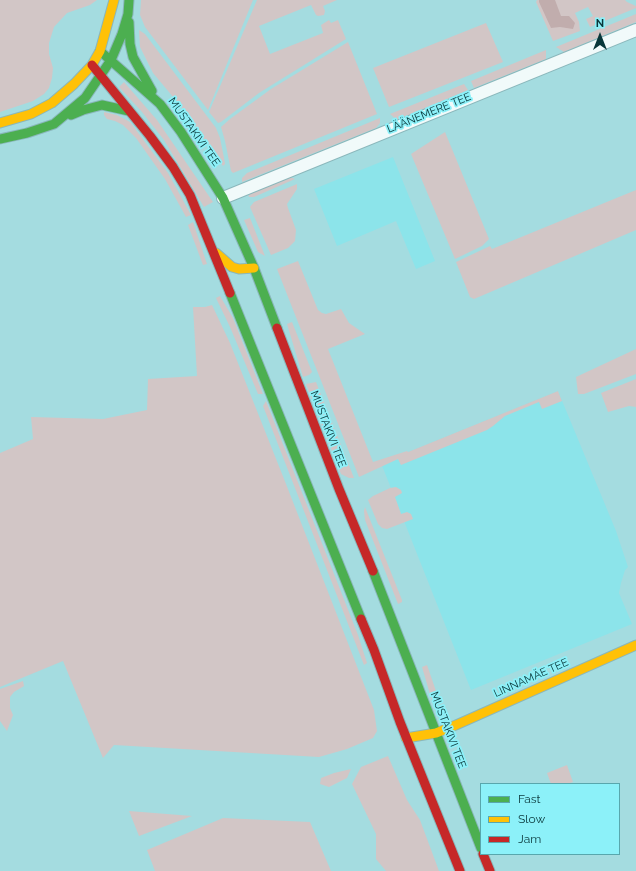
<!DOCTYPE html>
<html>
<head>
<meta charset="utf-8">
<style>
	body { margin:0 }
	#map { position:relative; width:636px; height:871px; overflow:hidden; background:#a4dce0; font-family:Raleway,sans-serif }
	canvas { display:block }
	.legend { position:absolute; left:480px; top:783px; width:140px; height:72px; box-sizing:border-box; background:#8cf1f9; border:1px solid #58a7ad; margin:0; padding:5px 7px; list-style:none; font-size:12px; color:#09373a }
	.legend li { display:flex; align-items:center; gap:8px; height:20px }
	.legend b { width:20px; border:1px solid #58a7ad }
	.north { position:absolute; left:580px; top:16px; width:40px; height:40px; -webkit-text-stroke:3px #8cf1f9; paint-order:stroke; rotate:0deg; font-size:11px; font-weight:700; line-height:16px; text-align:center; color:#09373a }
	.north::after { content:''; display:block; margin:auto; width:14px; height:18px; background:#09373a; clip-path:polygon(50% 0,100% 100%,50% 72%,0 100%) }
</style>
</head>
<body>
<div id="map">
<canvas width="636" height="871"></canvas>
<ul class="legend">
<li><b style="height:5px;background:#4caf50"></b>Fast</li>
<li><b style="height:5px;background:#ffc107"></b>Slow</li>
<li><b style="height:5px;background:#c62828"></b>Jam</li>
</ul>
<div class="north">N</div>
</div>
<script>
const c = document.querySelector('canvas').getContext('2d');
c.lineJoin = 'round';
function paint(path, color) { c.fillStyle = color; c.fill(path, 'evenodd'); }
const shape = rows => new Path2D(rows.map(r => 'M' + r).join(''));
function strokePath(path, color, width, dash) { c.strokeStyle = color; c.lineWidth = width; c.lineCap = dash ? 'butt' : 'round'; c.setLineDash(dash || []); c.stroke(path); }
function label(font, color, halo, rows, align = 'center') {
  c.font = font + ' Raleway,sans-serif'; c.lineWidth = 3.5; c.setLineDash([]); c.textBaseline = 'middle'; c.strokeStyle = halo; c.fillStyle = color; for (const [text, x, y, turn = 0] of rows) {
    c.save(); c.translate(x, y); c.rotate((+turn || 0) * Math.PI / 180); c.textAlign = isNaN(turn) ? turn : align; if (halo) c.strokeText(text, 0, 0); c.fillText(text, 0, 0); c.restore();
  }
}
const built = shape([
	[393,157,435,261,416,269,396,221,337,246,314,189],
	[558,391,616,531,628,567,625,570,621,583,619,593,632,624,471,690,381,463]
]);
const green = shape([
	[0,0,97,0,90,5,67,13,54,27,49,43,49,54,53,68,52,78,49,88,44,94,33,101,0,112],
	[141,0,253,0,208,110,145,27,140,15],
	[257,0,337,0,323,6,325,11,324,15,318,16,316,15,311,5,259,26,270,54,323,33,321,25,329,20,331,23,338,20,346,39,259,93,221,122,218,123,209,112],
	[537,0,625,0,627,2,636,6,636,8,590,27,586,19,593,16,588,7,575,13,579,22,580,31,553,41,536,2],
	[636,14,636,22,564,52,556,47],
	[486,23,503,62,389,107,373,68],
	[139,30,145,34,216,128,220,138,224,158,225,164,223,166,184,110,153,73,140,47],
	[348,42,377,114,233,173,231,171,225,141,221,127,230,119,271,89],
	[546,50,546,59,474,88,471,81],
	[124,82,157,120,213,202,204,207,164,140,142,112,119,87],
	[464,84,468,90,397,120,390,114],
	[104,112,117,115,130,122,168,173,191,215,186,217,165,179,136,138,123,125,115,121,107,119,104,115],
	[380,118,380,123,376,128,242,182,242,178,247,173],
	[445,132,489,239,482,246,455,259,411,154],
	[290,177,295,179,254,197,249,197,248,194],
	[297,184,297,189,287,204,288,208,296,230,295,241,288,248,271,255,250,207,254,202],
	[636,190,636,230,474,299,470,297,456,262,490,246,492,249],
	[250,218,265,256,258,252,244,220],
	[193,222,207,264,203,265,188,225],
	[298,261,318,310,322,313,326,314,341,309,349,323,365,334,328,349,373,462,407,451,408,452,558,391,562,401,542,409,539,402,505,416,493,426,487,430,401,465,398,459,359,477,277,269],
	[220,296,233,318,263,394,258,394,230,327,216,298],
	[212,305,230,343,286,484,374,710,377,731,373,738,347,749,319,757,114,745,103,758,63,661,0,687,0,453,33,439,31,417,103,419,147,410,148,379,197,376,193,307,205,307],
	[292,322,312,372,309,375,303,377,287,324],
	[636,349,636,374,584,394,578,394,576,377],
	[636,379,636,407,629,406,608,412,601,393],
	[316,382,354,478,349,478,341,474,306,384],
	[266,401,358,635,367,663,364,665,263,406],
	[396,487,401,490,402,493,395,497,401,514,407,512,411,514,413,519,387,529,382,528,378,524,368,500,373,496,390,488],
	[365,507,402,600,402,602,398,604,365,520,364,511],
	[427,665,436,691,435,701,432,701,422,667],
	[23,681,24,686,14,692,10,697,10,708,13,715,7,731,0,721,0,689],
	[388,756,407,800,420,820,439,871,386,871,376,859,376,834,352,784,361,767],
	[567,765,573,782,567,784,551,784,547,773],
	[351,769,347,778,329,787,320,784,321,778,334,773],
	[129,811,192,816,139,836],
	[223,818,310,822,331,871,155,871,147,850]
]);
const forest = shape([
	[539,0,555,0,561,16,569,16,575,23,573,29,560,27,551,28,539,2]
]);
const street = shape([
	[223,198,636,30]
]);
const fast = shape([
	[129,22,130,44,133,57,152,91],
	[100,51,160,104,181,132,223,198,254,268,277,328],
	[71,115,83,110,102,105,129,111],
	[0,139,27,133,54,124,85,98,111,60,122,34,128,14,129,0],
	[230,293,361,619],
	[373,571,481,848]
]);
const slow = shape([
	[0,123,31,114,52,103,74,84,92,65,100,51,114,0],
	[216,253,232,267,239,269,254,268],
	[406,738,436,733,456,725,636,645]
]);
const jam = shape([
	[92,65,150,136,173,167,190,195,230,293],
	[277,328,339,489,373,571],
	[361,619,374,650,400,722,460,871],
	[483,854,490,871]
]);
const streetNames = [
	["LÄÄNEMERE TEE",429,113,-22],
	["MUSTAKIVI TEE",194,132,55],
	["MUSTAKIVI TEE",328,429,69],
	["LINNAMÄE TEE",531,678,-24],
	["MUSTAKIVI TEE",448,730,69]
];
paint(built, '#8ce4ea');
paint(green, '#d2c6c6');
paint(forest, '#c1adad');
strokePath(street, '#8ab7bb', 14);
strokePath(fast, '#8ab7bb', 11);
strokePath(slow, '#8ab7bb', 11);
strokePath(jam, '#8ab7bb', 11);
strokePath(street, '#f1fafa', 12);
strokePath(fast, '#4caf50', 9);
strokePath(slow, '#ffc107', 9);
strokePath(jam, '#c62828', 9);
label('11px', '#09373a', '#8cf1f9', streetNames);
</script>
</body>
</html>
